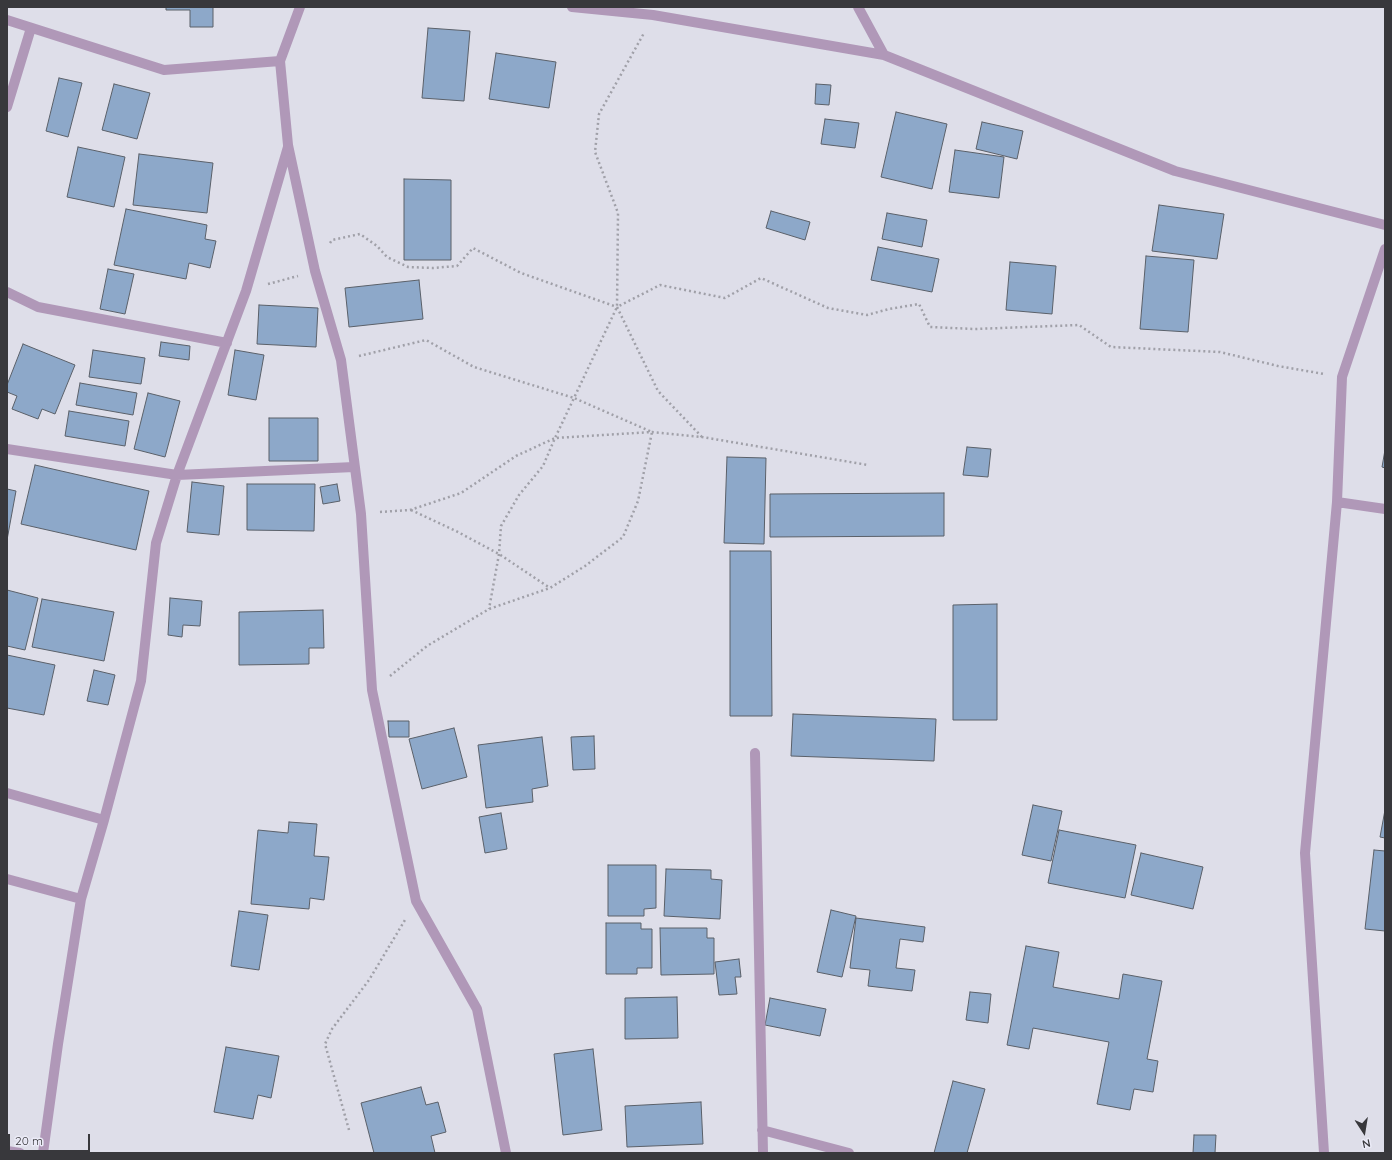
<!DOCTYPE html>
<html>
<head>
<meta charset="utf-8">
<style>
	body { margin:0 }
	#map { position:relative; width:1392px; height:1160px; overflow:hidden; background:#dedee9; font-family:Quicksand,sans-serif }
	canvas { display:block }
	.frame { position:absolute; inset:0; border:8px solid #38383c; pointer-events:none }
	.north { position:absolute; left:1344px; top:1112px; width:40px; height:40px; -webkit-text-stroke:3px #ebebf7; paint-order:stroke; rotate:168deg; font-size:11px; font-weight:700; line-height:16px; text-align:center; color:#38383c }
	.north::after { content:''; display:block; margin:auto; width:14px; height:18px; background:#38383c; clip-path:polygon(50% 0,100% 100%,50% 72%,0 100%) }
	.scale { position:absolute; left:8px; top:1134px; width:82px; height:18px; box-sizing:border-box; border:2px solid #38383c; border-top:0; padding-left:5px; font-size:12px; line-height:14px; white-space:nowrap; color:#38383c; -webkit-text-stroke:3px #ebebf7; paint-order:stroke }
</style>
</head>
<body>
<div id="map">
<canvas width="1392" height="1160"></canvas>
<div class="frame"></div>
<div class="north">N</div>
<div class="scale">20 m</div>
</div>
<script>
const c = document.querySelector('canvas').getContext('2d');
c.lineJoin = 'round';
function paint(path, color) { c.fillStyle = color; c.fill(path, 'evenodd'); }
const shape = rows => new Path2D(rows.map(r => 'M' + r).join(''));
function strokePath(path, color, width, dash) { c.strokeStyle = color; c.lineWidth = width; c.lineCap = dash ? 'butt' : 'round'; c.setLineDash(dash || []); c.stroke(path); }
const building = shape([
	[166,7,213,7,213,27,190,27,190,10,166,10,166,7],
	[428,28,470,31,464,101,422,98,428,28],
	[496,53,556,62,549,108,489,99,496,53],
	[59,78,82,83,68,137,46,131,59,78],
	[114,84,150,93,137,139,102,130,114,84],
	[816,84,831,85,829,105,815,104,816,84],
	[896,112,947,124,932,189,881,177,896,112],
	[825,119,859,123,855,148,821,144,825,119],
	[982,122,1023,131,1017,159,976,149,982,122],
	[78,147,125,157,114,207,67,197,78,147],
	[955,150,1004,157,999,198,949,192,955,150],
	[139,154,213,163,207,213,133,205,139,154],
	[404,179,451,180,451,260,404,260,404,179],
	[1159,205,1224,214,1217,259,1152,251,1159,205],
	[126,209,207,225,205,239,216,241,210,268,189,263,186,279,114,265,126,209],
	[771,211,810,222,805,240,766,228,771,211],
	[887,213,927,220,922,247,882,239,887,213],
	[878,247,939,259,932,292,871,280,878,247],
	[1146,256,1194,260,1188,332,1140,329,1146,256],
	[1010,262,1056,266,1052,314,1006,310,1010,262],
	[108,269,134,274,125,314,100,309,108,269],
	[419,280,423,319,349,327,345,288,419,280],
	[259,305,318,308,316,347,257,344,259,305],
	[161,342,190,346,189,360,159,356,161,342],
	[23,344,75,365,55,414,42,409,38,419,12,409,17,396,7,392,7,385,23,344],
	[93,350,145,358,141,384,89,377,93,350],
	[235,350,264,355,256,400,228,395,235,350],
	[80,383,137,393,133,415,76,405,80,383],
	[148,393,180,401,165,457,134,449,148,393],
	[69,411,129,421,125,446,65,436,69,411],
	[269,418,318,418,318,461,269,461,269,418],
	[967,447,991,449,988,477,963,475,967,447],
	[1385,450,1385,468,1382,467,1385,450],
	[727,457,766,458,764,544,724,543,727,457],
	[35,465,149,491,136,550,21,524,35,465],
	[192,482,224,486,219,535,187,532,192,482],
	[247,484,315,484,314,531,247,530,247,484],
	[337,484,340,501,323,504,320,487,337,484],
	[7,489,16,491,7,540,7,489],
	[944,493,944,536,770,537,770,494,944,493],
	[730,551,771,551,772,716,730,716,730,551],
	[7,590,38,598,25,650,7,646,7,590],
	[170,598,202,601,200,626,183,625,182,637,168,635,170,598],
	[42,599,114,612,104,661,32,647,42,599],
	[997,604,997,720,953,720,953,605,997,604],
	[323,610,324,648,309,648,309,664,239,665,239,612,323,610],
	[7,655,55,665,44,715,7,708,7,655],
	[94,670,115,675,108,705,87,701,94,670],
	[793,714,936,719,934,761,791,756,793,714],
	[388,721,409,721,409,737,389,737,388,721],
	[454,728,467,777,422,789,409,739,454,728],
	[594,736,595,769,573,770,571,737,594,736],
	[542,737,548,786,532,789,533,802,486,808,478,745,542,737],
	[1033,805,1062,811,1051,861,1022,855,1033,805],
	[1385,810,1385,838,1380,837,1385,810],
	[501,813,507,849,485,853,479,817,501,813],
	[289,822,317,824,314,856,329,857,324,900,310,898,309,909,251,904,258,830,288,833,289,822],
	[1059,830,1136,845,1125,898,1048,883,1059,830],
	[1374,850,1385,851,1385,931,1365,929,1374,850],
	[1141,853,1203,867,1193,909,1131,895,1141,853],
	[608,865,656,865,656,908,644,909,644,916,608,916,608,865],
	[666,869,711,870,711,879,722,880,720,919,664,916,666,869],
	[831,910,856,916,842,977,817,972,831,910],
	[239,911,268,915,259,970,231,966,239,911],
	[856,918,925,927,923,942,900,939,896,968,915,970,912,991,868,986,870,970,850,968,856,918],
	[606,923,641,923,641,929,652,929,652,968,637,968,637,974,606,974,606,923],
	[660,928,707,928,707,938,714,938,714,974,661,975,660,928],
	[1026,946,1059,952,1053,987,1119,999,1123,974,1162,981,1147,1059,1158,1061,1153,1092,1134,1089,1130,1110,1097,1104,1109,1042,1033,1028,1029,1049,1007,1045,1026,946],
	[739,959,741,977,735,977,737,994,719,995,715,962,739,959],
	[970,992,991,994,988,1023,966,1020,970,992],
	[677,997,678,1038,625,1039,625,998,677,997],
	[770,998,826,1009,820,1036,765,1025,770,998],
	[226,1047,279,1056,271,1098,258,1095,253,1119,214,1112,226,1047],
	[593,1049,602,1130,563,1135,554,1054,593,1049],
	[953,1081,985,1089,967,1153,934,1153,953,1081],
	[421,1087,426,1105,438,1102,446,1132,431,1136,435,1153,374,1153,361,1103,421,1087],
	[701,1102,703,1144,627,1147,625,1106,701,1102],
	[1194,1135,1216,1135,1215,1153,1193,1153,1194,1135]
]);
const path = shape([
	[330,243,332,240,360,234,377,246,387,257,408,267,433,268,457,266,473,248,521,273,617,307],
	[268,284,298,276],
	[359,356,426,340,474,367,574,398,555,438,543,466,519,495,501,526,499,554,489,609],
	[702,437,658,391,617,307,660,285,725,298,761,278,828,308,867,315,889,309,919,304,930,327,975,329,1079,325,1111,347,1220,352,1278,366,1324,374],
	[411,510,456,531,499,554,550,588],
	[380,512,410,510,461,493,516,456,555,438,652,432,702,437,868,465],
	[390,676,427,646,489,609,550,588,585,566,623,537,638,501,652,432,574,398,617,307,618,213,595,152,599,114,644,33],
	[349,1130,325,1044,332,1029,369,980,405,920]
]);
const minor = shape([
	[300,7,280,61,288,145,315,271,341,360,361,514,372,690,416,901,477,1009,506,1153],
	[572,7,653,15,884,55],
	[858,7,884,55,1175,171,1385,225],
	[7,20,164,70,280,61],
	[7,107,31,28],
	[7,292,38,307,227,343],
	[7,449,177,475,246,291,288,147],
	[1337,502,1385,509],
	[755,753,763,1153],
	[7,793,104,820],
	[7,879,81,899],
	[762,1130,849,1153],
	[7,1151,20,1153],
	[43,1153,58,1044,81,899,104,820,141,681,156,543,177,475,354,467],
	[1324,1153,1305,853,1337,502,1342,377,1385,249]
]);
paint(building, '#8da8c9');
strokePath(building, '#5a6069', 1);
strokePath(path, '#a0a0a8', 2.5, [2, 3]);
strokePath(minor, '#b098b8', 10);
</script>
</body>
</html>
